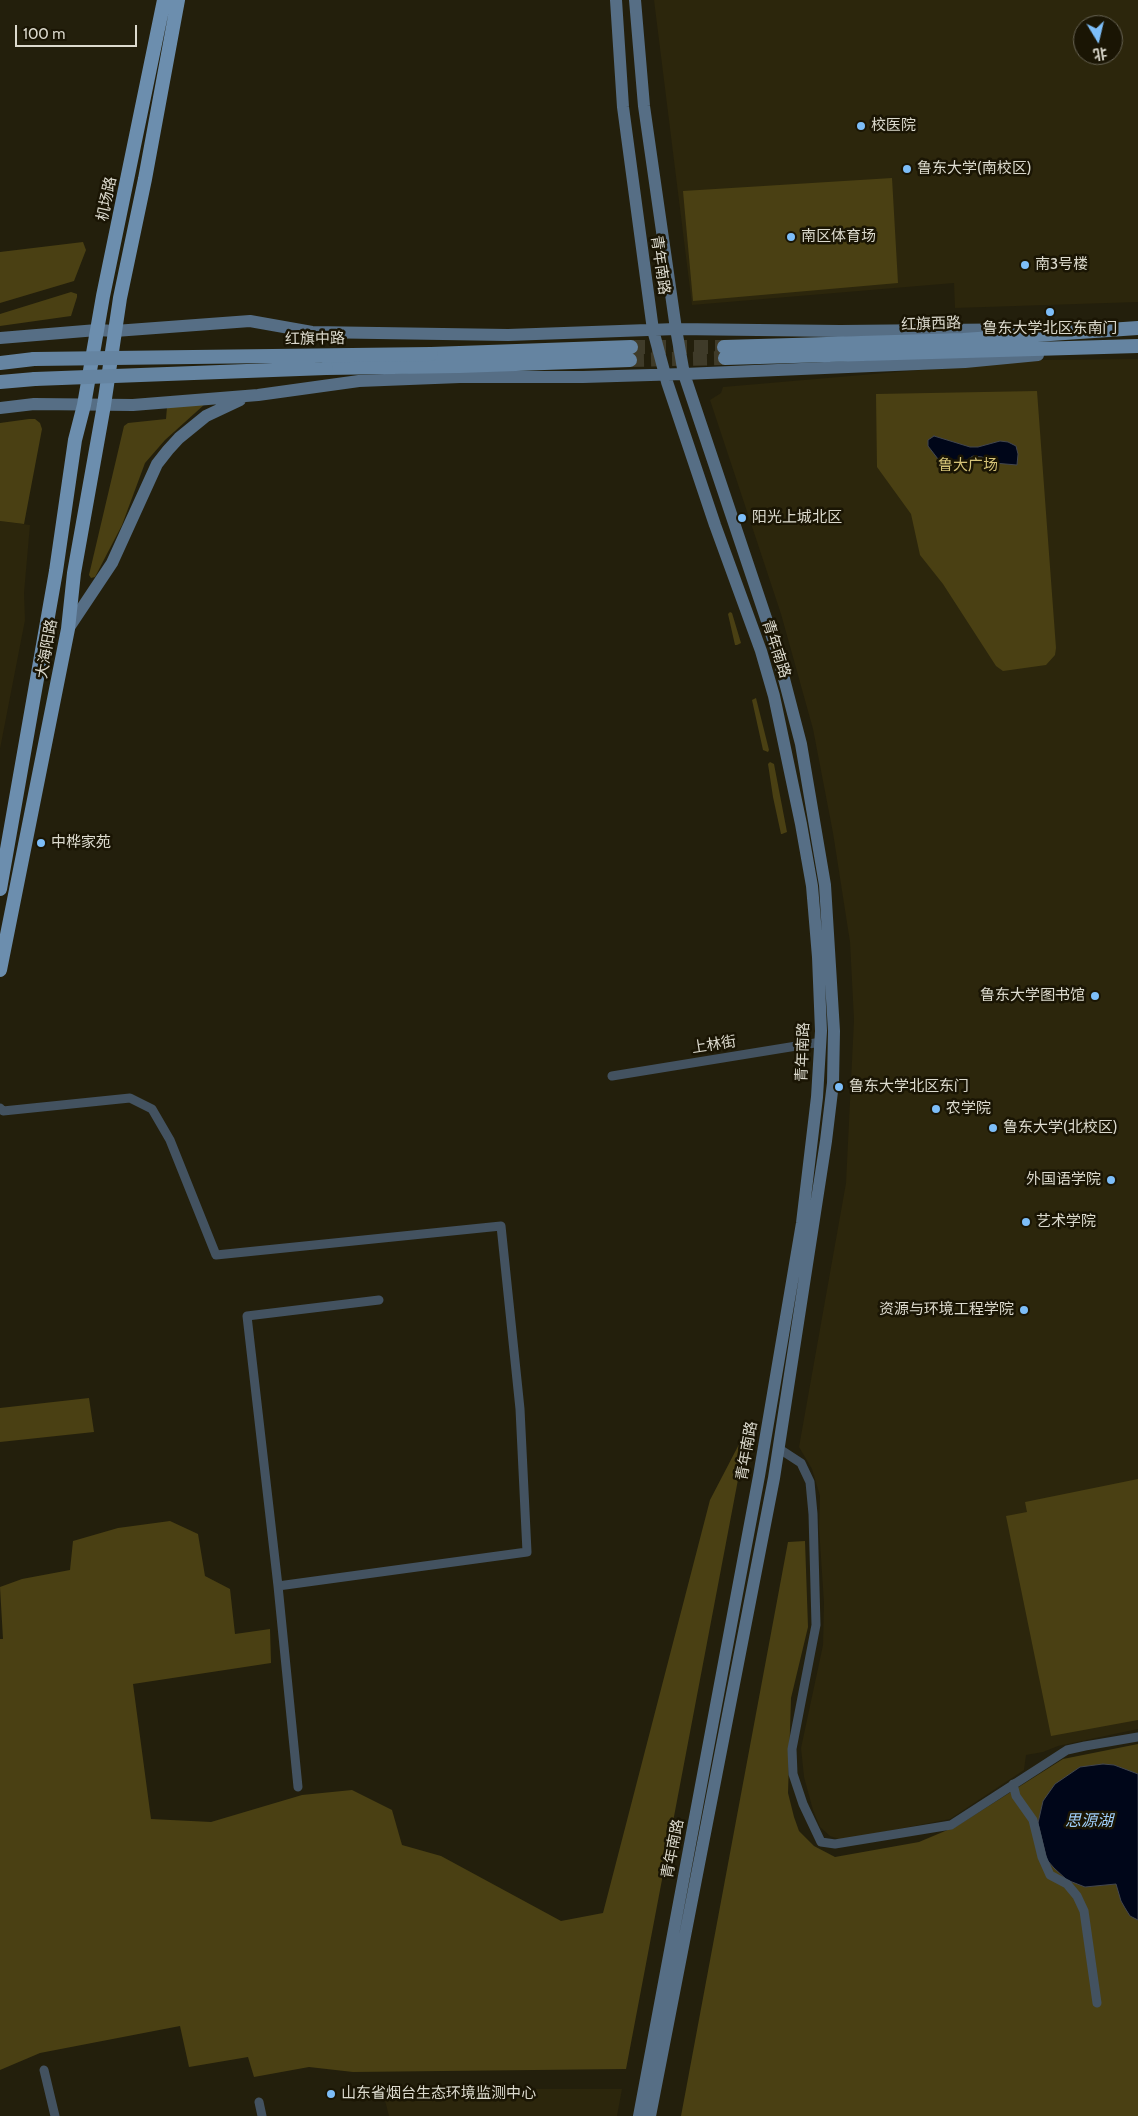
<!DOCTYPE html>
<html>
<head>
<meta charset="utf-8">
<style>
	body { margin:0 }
	#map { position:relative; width:1138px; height:2116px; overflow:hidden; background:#231f0c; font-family:Cabin,"Noto Sans SC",sans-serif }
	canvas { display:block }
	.north { position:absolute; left:1073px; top:15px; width:50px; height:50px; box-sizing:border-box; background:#1a1504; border:1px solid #686455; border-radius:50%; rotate:171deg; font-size:14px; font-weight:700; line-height:20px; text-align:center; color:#dcdace }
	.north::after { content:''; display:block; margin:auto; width:18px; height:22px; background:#7dbef9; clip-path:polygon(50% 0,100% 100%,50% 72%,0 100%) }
	.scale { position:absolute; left:15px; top:25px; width:122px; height:22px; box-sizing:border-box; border:2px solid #dcdace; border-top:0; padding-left:6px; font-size:15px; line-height:18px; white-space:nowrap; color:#dcdace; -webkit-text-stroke:4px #1a1504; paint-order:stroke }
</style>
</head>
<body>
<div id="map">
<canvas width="1138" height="2116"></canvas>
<div class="north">北</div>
<div class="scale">100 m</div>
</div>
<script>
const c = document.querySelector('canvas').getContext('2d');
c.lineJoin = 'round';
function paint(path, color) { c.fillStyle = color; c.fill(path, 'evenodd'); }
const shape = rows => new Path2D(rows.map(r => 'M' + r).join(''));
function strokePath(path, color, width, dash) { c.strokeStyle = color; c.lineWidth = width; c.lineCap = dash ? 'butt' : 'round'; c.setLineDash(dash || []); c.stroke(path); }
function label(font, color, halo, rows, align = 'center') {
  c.font = font + ' Cabin,"Noto Sans SC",sans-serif'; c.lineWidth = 5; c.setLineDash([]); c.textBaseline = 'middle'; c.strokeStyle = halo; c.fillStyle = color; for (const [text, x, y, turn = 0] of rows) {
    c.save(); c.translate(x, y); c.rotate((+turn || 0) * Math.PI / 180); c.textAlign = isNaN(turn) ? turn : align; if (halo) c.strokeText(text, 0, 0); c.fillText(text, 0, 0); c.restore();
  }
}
const built = shape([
	[654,0,1138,0,1138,302,955,308,954,283,692,305],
	[1083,25,1113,25,1113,55,1083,55],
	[1138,359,1138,1729,1058,1746,1043,1752,1026,1755,1024,1770,950,1819,842,1840,830,1836,820,1827,813,1810,804,1777,801,1748,823,1645,824,1603,819,1528,820,1496,812,1469,799,1447,846,1183,854,1020,850,942,833,833,813,729,781,614,710,400,721,393,723,387,1036,360],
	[0,521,30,525,24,593,25,620,0,749],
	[382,2089,622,2089,617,2116,389,2116]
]);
const green = shape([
	[892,178,898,283,693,301,683,191],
	[83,242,86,250,74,281,0,303,0,252],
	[71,292,77,294,77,297,71,316,0,326,0,314],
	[1037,391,1056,648,1055,655,1046,665,1003,671,996,666,943,584,920,555,911,514,877,467,876,394],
	[205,404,165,440,145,463,122,525,95,577,91,578,89,575,124,426,128,423,166,419,167,407],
	[29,419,35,419,40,423,42,429,24,524,0,521,0,423],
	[730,612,732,613,741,643,737,645,735,645,728,614],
	[756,698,769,750,768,752,763,750,752,700],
	[770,762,774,764,787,832,782,834,781,834,773,797,768,764],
	[89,1398,94,1432,0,1442,0,1408],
	[748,1427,626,2069,353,2072,309,2067,254,2077,248,2057,189,2067,180,2026,40,2053,0,2070,0,1639,3,1639,0,1587,22,1579,70,1570,73,1541,118,1528,170,1521,198,1534,205,1576,230,1589,235,1634,270,1629,271,1663,133,1684,151,1819,211,1822,302,1795,352,1790,392,1810,402,1845,441,1856,561,1921,603,1913,710,1500],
	[1138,1479,1138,1720,1051,1736,1006,1516,1027,1512,1025,1502],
	[805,1541,808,1627,791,1698,788,1793,794,1817,799,1831,814,1846,835,1857,919,1842,957,1826,1063,1759,1138,1744,1138,2116,681,2116,788,1542]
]);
const water = shape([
	[934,436,970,447,978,447,1000,441,1008,442,1016,446,1018,454,1017,465,994,463,982,457,973,456,959,465,949,465,938,459,928,446,928,440,934,436],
	[1103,1764,1114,1765,1138,1774,1138,1920,1130,1916,1125,1908,1121,1901,1116,1884,1085,1887,1067,1880,1054,1868,1047,1860,1038,1823,1043,1801,1055,1784,1080,1767,1103,1764]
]);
const primaryTunnel = shape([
	[631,347,724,347],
	[630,360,725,358]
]);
const minor = shape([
	[612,1076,821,1042],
	[0,1108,3,1111,130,1098,152,1109,170,1140,216,1255,501,1226,520,1409,527,1552,278,1586],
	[778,1448,801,1463,810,1482,813,1514,816,1625,792,1749,793,1774,803,1804,821,1842,835,1844,951,1825,1067,1750,1085,1746,1138,1737],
	[1013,1784,1016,1796,1033,1820,1042,1857,1050,1875,1067,1884,1077,1896,1084,1911,1097,2003],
	[298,1787,278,1586,247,1316,379,1300],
	[44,2070,55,2116],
	[259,2102,262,2116]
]);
const secondary = shape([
	[616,0,623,107,653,330,667,382,715,525,761,651,774,696,801,824,812,886,818,957,821,1031,817,1097,802,1223,759,1476,639,2116],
	[635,0,644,106,676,329,684,374,776,648,801,744,825,885,834,1031,833,1083,826,1141,774,1478,650,2116],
	[0,338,97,330,115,331,250,321,312,332,508,335,676,329,840,331,1040,329],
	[0,408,34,404,133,405,258,395,359,381,460,377,583,377,684,374,965,362,1038,355],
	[68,629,112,563,157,464,168,450,179,438,206,416,240,400]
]);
const primary = shape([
	[724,347,963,340,1138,328],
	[431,354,631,347],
	[725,358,1138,346],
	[0,363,34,359],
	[326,368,459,366,630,360],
	[0,382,35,379]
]);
const trunk = shape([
	[0,889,56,571,75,440,84,405,103,296,164,0],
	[0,970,68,629,74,573,104,405,120,298,145,179,178,0]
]);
const primaryBridge = shape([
	[34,359,431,354],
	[35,379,326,368]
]);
const markers = [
	[861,126,5,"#7dbef9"],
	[907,169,5,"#7dbef9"],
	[791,237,5,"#7dbef9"],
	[1025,265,5,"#7dbef9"],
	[1050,312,5,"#7dbef9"],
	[742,518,5,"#7dbef9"],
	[41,843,5,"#7dbef9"],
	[1095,996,5,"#7dbef9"],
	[839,1087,5,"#7dbef9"],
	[936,1109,5,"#7dbef9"],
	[993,1128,5,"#7dbef9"],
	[1111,1180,5,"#7dbef9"],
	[1026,1222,5,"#7dbef9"],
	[1024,1310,5,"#7dbef9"],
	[331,2094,5,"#7dbef9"]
];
const poiNames = [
	["校医院",871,126],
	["鲁东大学(南校区)",917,169],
	["南区体育场",801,237],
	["南3号楼",1035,265],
	["鲁东大学北区东南门",1050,329,"center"],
	["阳光上城北区",752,518],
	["中桦家苑",51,843],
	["鲁东大学图书馆",1085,996,"right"],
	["鲁东大学北区东门",849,1087],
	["农学院",946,1109],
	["鲁东大学(北校区)",1003,1128],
	["外国语学院",1101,1180,"right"],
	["艺术学院",1036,1222],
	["资源与环境工程学院",1014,1310,"right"],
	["山东省烟台生态环境监测中心",341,2094]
];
const streetNames = [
	["机场路",107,199,-78],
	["青年南路",660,265,82],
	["红旗西路",931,324,-2],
	["红旗中路",315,339,-1],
	["大海阳路",47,649,-80],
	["青年南路",776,649,72],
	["上林街",714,1045,-9],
	["青年南路",803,1052,-88],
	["青年南路",747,1451,-80],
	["青年南路",673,1849,-79]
];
const parkNames = [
	["鲁大广场",968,466]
];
const waterNames = [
	["思源湖",1089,1821]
];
paint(built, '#2c260c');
paint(green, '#4a4013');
paint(water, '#000619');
strokePath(water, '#42464f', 1);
strokePath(primaryTunnel, '#3f3b29', 14, [14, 7]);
strokePath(minor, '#435260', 9);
strokePath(secondary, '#566e85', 12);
strokePath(primary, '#6584a1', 14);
strokePath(trunk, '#6c8eae', 14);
strokePath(primaryBridge, '#6584a1', 14);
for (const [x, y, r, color] of markers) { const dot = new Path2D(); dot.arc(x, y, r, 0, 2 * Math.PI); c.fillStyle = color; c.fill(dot); strokePath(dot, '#1a1504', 2); }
label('15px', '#dcdace', '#1a1504', poiNames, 'left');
label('15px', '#dcdace', '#1a1504', streetNames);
label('15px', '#d5c378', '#1a1504', parkNames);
label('italic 16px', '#9fcef9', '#1a1504', waterNames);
</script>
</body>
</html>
